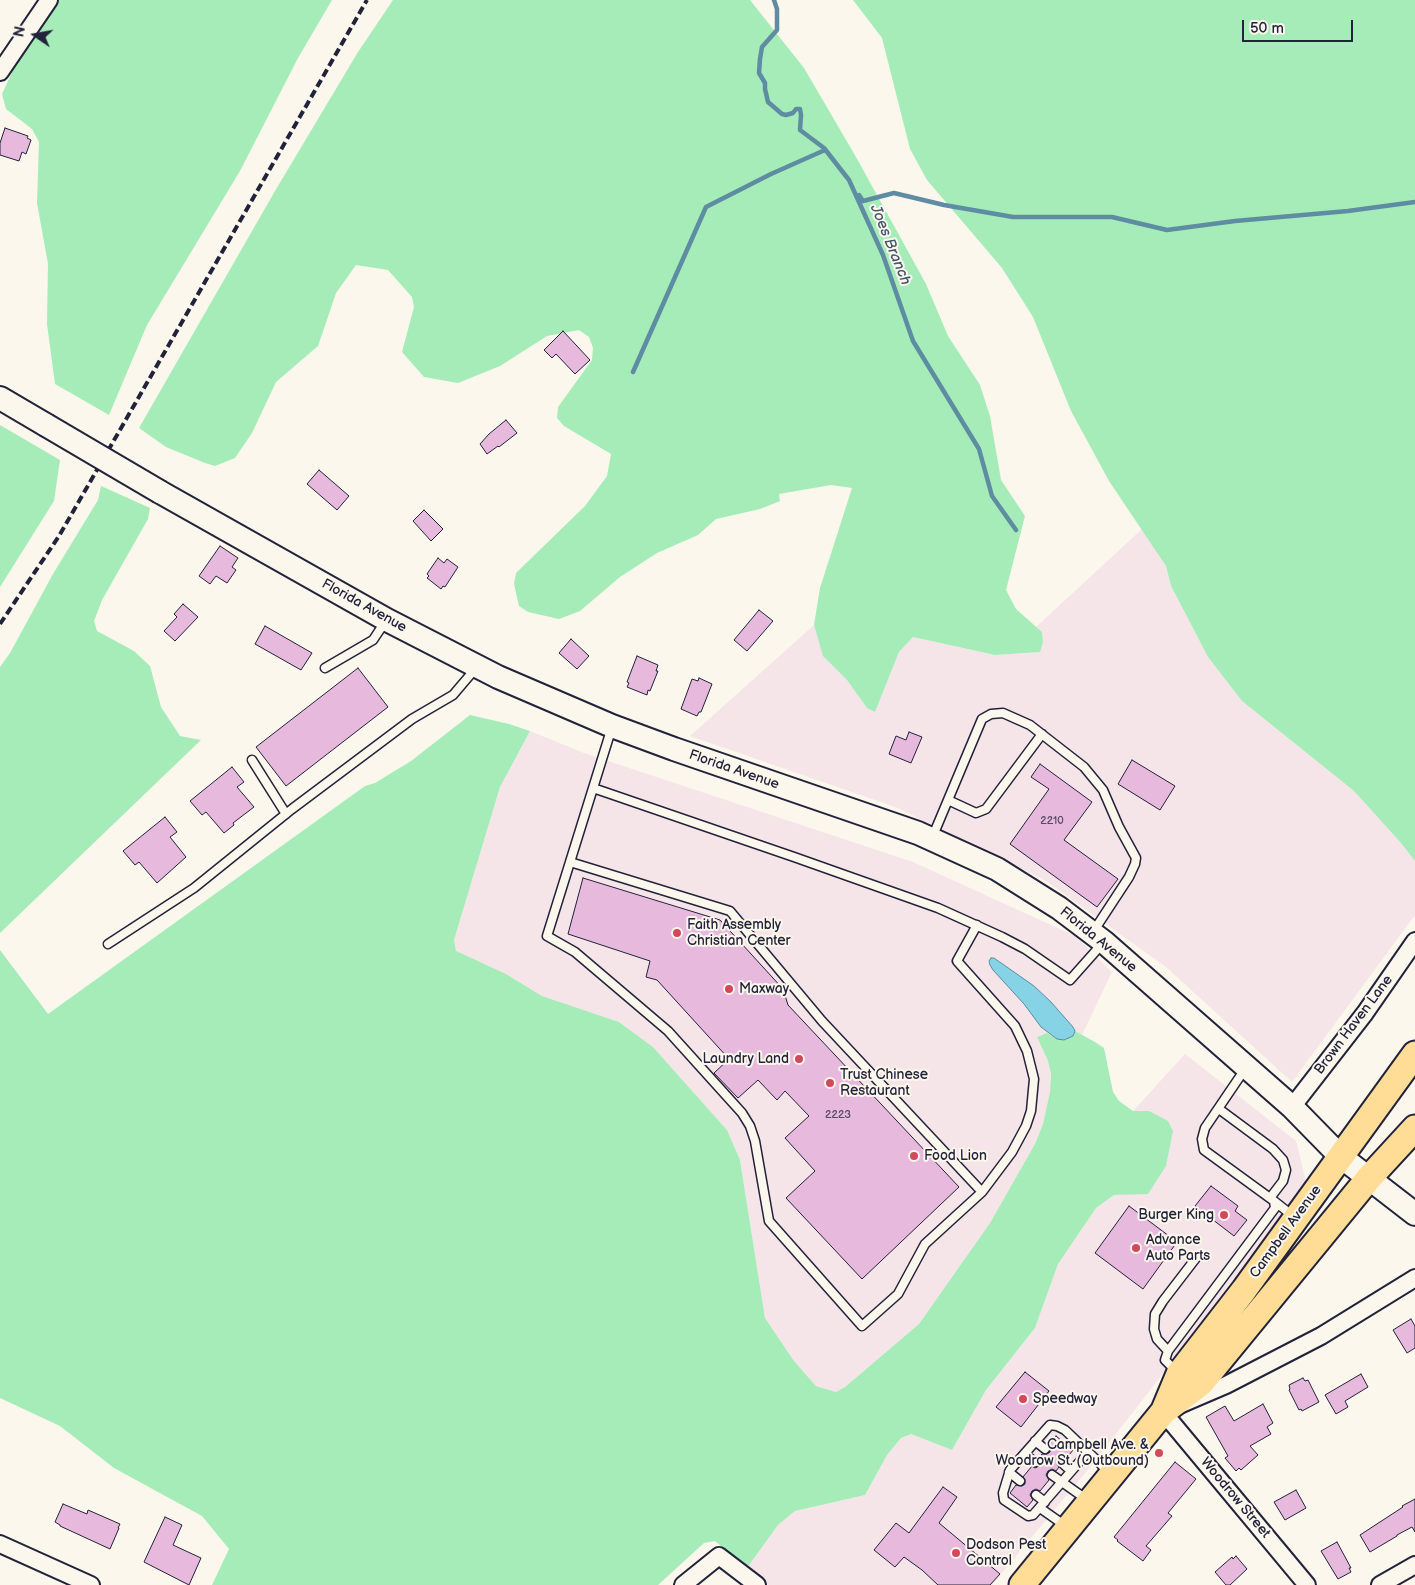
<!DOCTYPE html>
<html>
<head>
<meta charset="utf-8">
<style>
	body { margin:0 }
	#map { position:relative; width:1415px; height:1585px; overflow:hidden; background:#fbf7ec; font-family:"Balsamiq Sans",sans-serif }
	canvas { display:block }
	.north { position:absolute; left:10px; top:10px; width:50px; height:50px; -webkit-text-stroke:4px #fbf7ec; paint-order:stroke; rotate:282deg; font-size:14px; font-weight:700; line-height:20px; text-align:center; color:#22223b }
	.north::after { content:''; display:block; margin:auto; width:18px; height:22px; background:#22223b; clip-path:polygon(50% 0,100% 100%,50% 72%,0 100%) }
	.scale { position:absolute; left:1242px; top:20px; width:111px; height:22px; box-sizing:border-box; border:2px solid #22223b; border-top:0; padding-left:6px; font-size:15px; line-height:18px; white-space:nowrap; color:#22223b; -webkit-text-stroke:4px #fbf7ec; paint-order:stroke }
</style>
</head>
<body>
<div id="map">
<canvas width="1415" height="1585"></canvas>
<div class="north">N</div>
<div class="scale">50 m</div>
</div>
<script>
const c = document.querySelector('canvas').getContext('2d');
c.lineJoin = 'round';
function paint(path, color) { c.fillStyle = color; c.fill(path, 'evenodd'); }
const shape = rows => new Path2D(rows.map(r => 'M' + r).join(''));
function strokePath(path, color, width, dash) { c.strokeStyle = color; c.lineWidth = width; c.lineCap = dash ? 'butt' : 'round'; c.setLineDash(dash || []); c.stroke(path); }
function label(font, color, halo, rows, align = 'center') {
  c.font = font + ' "Balsamiq Sans",sans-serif'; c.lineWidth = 4; c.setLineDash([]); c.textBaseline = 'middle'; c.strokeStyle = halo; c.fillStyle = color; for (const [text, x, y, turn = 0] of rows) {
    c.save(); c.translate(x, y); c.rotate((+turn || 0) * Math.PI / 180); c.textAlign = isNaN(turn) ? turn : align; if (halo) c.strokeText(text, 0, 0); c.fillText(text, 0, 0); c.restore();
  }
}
const built = shape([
	[1142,529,1166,566,1171,586,1208,657,1242,701,1354,791,1401,843,1415,861,1415,915,1292,1082,1166,967,1046,881,898,808,690,736,814,625,824,657,847,680,867,708,875,712,899,652,913,637,995,655,1039,652,1043,642,1042,632,1036,627],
	[530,731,584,753,913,862,1075,936,1112,972,1082,1035,1075,1032,1073,1036,1057,1039,1047,1033,1037,1037,1048,1061,1051,1074,1050,1092,1043,1124,1035,1144,990,1223,919,1324,845,1387,836,1392,816,1386,794,1361,765,1318,740,1160,727,1130,653,1047,619,1022,542,996,506,974,456,952,454,940,500,787],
	[1185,1054,1296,1141,1306,1182,1151,1389,1091,1466,992,1585,769,1585,747,1568,778,1525,795,1511,865,1495,887,1455,901,1438,911,1434,952,1450,986,1390,1035,1328,1058,1264,1096,1208,1114,1195,1148,1193,1166,1166,1172,1131,1149,1111,1133,1111]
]);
const green = shape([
	[55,0,332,0,298,58,240,171,147,325,109,415,55,384,47,324,48,264,37,203,39,142,32,129,6,109,2,94,21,53],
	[393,0,750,0,804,68,856,157,926,284,948,336,980,385,990,416,1001,480,1025,516,1006,590,1016,609,1042,632,1043,642,1040,652,995,655,913,637,899,652,875,712,867,708,847,680,823,656,814,625,820,588,852,488,831,485,779,494,780,501,760,509,716,519,698,535,657,553,620,577,580,611,559,619,528,612,519,606,514,584,516,573,585,506,607,476,611,454,564,426,557,418,558,407,592,360,593,348,589,337,579,330,547,336,500,366,458,383,424,377,402,352,414,307,412,297,388,270,356,265,336,293,318,346,276,382,252,433,235,458,215,466,205,463,166,447,139,428,275,191,358,52],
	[853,0,1415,0,1415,861,1401,843,1354,791,1242,701,1208,657,1171,586,1166,566,1109,481,1071,411,1033,317,1002,268,927,180,910,149,882,38],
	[0,425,60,460,54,501,0,587],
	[101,486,150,508,148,519,102,600,94,621,97,631,134,651,150,666,161,707,180,736,201,740,0,933,0,667,10,653,53,574,98,500],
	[470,715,509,724,530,731,500,787,454,940,456,951,506,974,542,996,619,1022,653,1047,727,1130,740,1160,765,1318,794,1361,816,1386,836,1392,845,1387,919,1324,990,1223,1035,1144,1043,1124,1050,1092,1051,1074,1048,1061,1037,1037,1047,1033,1057,1039,1073,1036,1075,1031,1095,1042,1104,1048,1113,1092,1119,1101,1133,1111,1149,1111,1168,1121,1173,1131,1166,1166,1148,1194,1114,1195,1096,1208,1058,1264,1035,1328,986,1390,952,1450,911,1434,901,1438,887,1455,865,1495,795,1511,778,1525,747,1568,715,1541,704,1543,658,1585,212,1585,229,1549,202,1516,114,1468,60,1426,0,1398,0,950,48,1014,365,786,375,783,411,761]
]);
const water = shape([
	[991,958,994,958,1034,986,1051,1002,1073,1027,1075,1031,1073,1036,1064,1040,1057,1039,1041,1027,1024,1004,993,970,990,965,989,961,991,958]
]);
const stream = shape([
	[774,0,777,9,777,30,762,47,760,59,759,73,765,83,765,89,768,102,782,114,786,115,793,113,796,109,800,109,801,115,800,130,824,148,849,180,883,255,913,341,979,449,992,496,1016,530],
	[859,195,863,201,894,193,944,205,1013,217,1112,217,1167,230,1235,221,1348,211,1415,202],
	[633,372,706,207,771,174,825,150]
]);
const building = shape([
	[5,128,28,136,27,138,31,140,26,154,22,152,19,161,0,155,0,143,5,128],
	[563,331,590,360,575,374,556,354,552,358,544,350,563,331],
	[506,420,517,433,499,447,498,446,487,454,480,444,489,434,506,420],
	[319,470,349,496,337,510,307,484,319,470],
	[424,510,443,529,431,541,413,521,424,510],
	[220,546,238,558,232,567,236,570,227,583,216,576,210,584,199,576,220,546],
	[438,558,444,563,447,559,458,567,445,587,443,586,441,589,427,578,429,576,427,574,429,571,438,558],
	[183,604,198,617,175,641,164,631,177,617,174,614,183,604],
	[759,610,773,621,747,651,734,640,759,610],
	[265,626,312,653,301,670,255,644,265,626],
	[571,639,589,656,577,669,559,653,571,639],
	[637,656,658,665,656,671,658,671,650,691,648,690,647,695,627,687,629,683,627,682,637,656],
	[358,668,388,707,286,786,256,747,358,668],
	[699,678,712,684,701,712,699,712,697,716,681,709,692,679,698,681,699,678],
	[909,732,922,737,911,763,889,754,896,736,906,740,909,732],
	[1132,760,1175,786,1160,810,1118,784,1132,760],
	[1040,764,1092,802,1064,840,1118,879,1097,907,1010,844,1049,789,1031,777,1040,764],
	[232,767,244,782,237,787,254,807,233,823,234,825,224,833,206,812,202,815,190,801,232,767],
	[165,817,177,832,170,837,186,857,157,883,139,862,135,865,123,851,165,817],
	[583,878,720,920,783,989,788,1005,959,1187,862,1279,786,1198,815,1171,785,1138,809,1116,785,1091,777,1100,758,1080,738,1098,714,1073,729,1059,657,980,646,977,650,961,568,934,583,878],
	[1211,1186,1238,1206,1235,1211,1247,1220,1234,1236,1195,1206,1211,1186],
	[1129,1206,1177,1242,1143,1289,1095,1253,1129,1206],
	[1411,1319,1415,1326,1415,1348,1407,1353,1393,1330,1411,1319],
	[1025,1372,1049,1391,1021,1427,996,1407,1025,1372],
	[1361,1374,1368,1387,1345,1401,1348,1407,1336,1414,1325,1395,1361,1374],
	[1303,1378,1305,1381,1308,1380,1319,1402,1302,1411,1301,1409,1299,1410,1289,1390,1290,1389,1289,1385,1303,1378],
	[1263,1404,1273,1423,1267,1427,1271,1434,1250,1446,1258,1455,1241,1470,1239,1468,1236,1471,1225,1458,1228,1456,1206,1417,1225,1406,1234,1421,1263,1404],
	[1056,1436,1073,1450,1066,1459,1061,1458,1058,1460,1057,1464,1059,1467,1056,1471,1052,1469,1048,1471,1046,1475,1049,1480,1040,1491,1036,1489,1032,1491,1030,1495,1033,1500,1027,1507,1010,1493,1016,1485,1022,1486,1025,1484,1025,1479,1023,1477,1032,1466,1035,1468,1039,1466,1041,1462,1039,1458,1042,1454,1047,1454,1050,1452,1051,1449,1049,1445,1056,1436],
	[1175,1462,1196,1479,1168,1513,1172,1516,1146,1546,1151,1550,1143,1561,1117,1541,1118,1540,1114,1537,1175,1462],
	[943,1487,957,1497,939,1523,1000,1574,990,1585,938,1585,922,1570,904,1557,895,1567,874,1550,896,1523,909,1533,943,1487],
	[1296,1490,1306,1508,1285,1520,1274,1502,1296,1490],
	[1415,1499,1415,1532,1412,1527,1397,1535,1397,1536,1370,1552,1360,1535,1403,1507,1402,1506,1415,1499],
	[63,1504,87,1514,88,1510,120,1524,118,1528,119,1528,110,1549,60,1526,60,1525,55,1522,63,1504],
	[165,1517,182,1525,173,1545,201,1558,189,1585,144,1562,165,1517],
	[1337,1542,1351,1568,1349,1568,1351,1572,1338,1579,1321,1551,1337,1542],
	[1236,1556,1247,1569,1230,1585,1226,1585,1215,1572,1232,1557,1233,1559,1236,1556]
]);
const lane = shape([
	[325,668,373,640,385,622],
	[612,727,547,936,575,952,668,1031,742,1113,750,1126,755,1141,769,1221,862,1326,898,1294,925,1244,982,1192],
	[252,760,286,814],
	[593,788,794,857,938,908,1002,937,1025,949,1070,980,1102,944],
	[948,800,976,813,986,809,1042,734],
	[932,838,982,719,991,714,1003,713,1030,725,1084,767,1103,790,1119,827,1136,858,1135,864,1129,877,1093,932],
	[570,862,730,911,822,1021,982,1192,1012,1152,1026,1126,1031,1111,1034,1079,1027,1051,1015,1026,957,961,977,925],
	[108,944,194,888,292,809,412,719,453,695,476,668],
	[1219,1109,1273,1149,1283,1160,1286,1170,1283,1181,1270,1198],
	[1274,1201,1293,1216],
	[1168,1351,1157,1339,1154,1329,1155,1314,1163,1301,1196,1258],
	[1176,1371,1165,1360,1168,1351,1275,1208,1274,1201,1204,1150,1202,1139,1205,1128,1245,1069],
	[1035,1441,1045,1449],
	[1088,1452,1033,1515,1028,1516,1004,1500,1003,1493,1010,1470,1050,1425,1057,1426,1065,1430,1110,1473],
	[1024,1454,1035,1462],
	[1062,1463,1071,1471],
	[1009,1472,1020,1481],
	[1052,1475,1086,1499],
	[1036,1495,1045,1502],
	[1040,1508,1067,1527]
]);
const street = shape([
	[0,72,49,0],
	[1292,1107,1365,1013,1415,941],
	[0,1544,91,1585],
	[683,1585,719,1556,757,1585],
	[1307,1585,1163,1412,1226,1385,1321,1336,1415,1278],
	[1380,1585,1415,1565]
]);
const secondary = shape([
	[0,398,46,425],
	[160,492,387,620,498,677,612,726,674,749,918,833,997,869,1059,908,1104,942,1292,1107,1340,1156,1415,1214]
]);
const primary = shape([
	[1164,1410,1179,1374,1244,1290,1415,1054],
	[1022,1585,1163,1412,1201,1383,1369,1178,1415,1128]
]);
const rail = shape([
	[0,624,59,536,367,0]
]);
const secondaryBridge = shape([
	[46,425,160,492]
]);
const markers = [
	[677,933,5,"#d1495b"],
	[729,989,5,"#d1495b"],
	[799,1059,5,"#d1495b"],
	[830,1083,5,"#d1495b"],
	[914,1156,5,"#d1495b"],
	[1224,1215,5,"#d1495b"],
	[1136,1248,5,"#d1495b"],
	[1023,1399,5,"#d1495b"],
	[1159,1453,5,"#d1495b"],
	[956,1553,5,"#d1495b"]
];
const numberNames = [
	["2210",1052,821],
	["2223",838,1115]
];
const streetNames = [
	["Florida Avenue",364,606,29],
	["Florida Avenue",734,770,19],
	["Florida Avenue",1098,940,39],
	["Brown Haven Lane",1354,1025,-53],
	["Campbell Avenue",1286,1232,-54],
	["Woodrow Street",1235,1498,50]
];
const poiNames = [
	["Faith Assembly",687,925],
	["Christian Center",687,941],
	["Maxway",739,989],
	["Laundry Land",789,1059,"right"],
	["Trust Chinese",840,1075],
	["Restaurant",840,1091],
	["Food Lion",924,1156],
	["Burger King",1214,1215,"right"],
	["Advance",1146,1240],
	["Auto Parts",1146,1256],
	["Speedway",1033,1399],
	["Campbell Ave. &",1149,1445,"right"],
	["Woodrow St. (Outbound)",1149,1461,"right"],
	["Dodson Pest",966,1545],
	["Control",966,1561]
];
const waterNames = [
	["Joes Branch",890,245,68]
];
paint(built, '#f5e5e8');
paint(green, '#a5ecb8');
paint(water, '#86d3e6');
strokePath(water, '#5e8ca2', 1);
strokePath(stream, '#5e8ca2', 4.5);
paint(building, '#e7badd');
strokePath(building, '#22223b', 1);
strokePath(lane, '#22223b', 11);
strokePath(street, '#22223b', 20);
strokePath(secondary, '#22223b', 26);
strokePath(primary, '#22223b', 29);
strokePath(lane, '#fbf7ec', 8);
strokePath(street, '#fbf7ec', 16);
strokePath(secondary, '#fbf7ec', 22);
strokePath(primary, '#ffdd96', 25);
strokePath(rail, '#22223b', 4, [8, 4]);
strokePath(secondaryBridge, '#22223b', 26, []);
strokePath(secondaryBridge, '#fbf7ec', 22);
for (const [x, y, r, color] of markers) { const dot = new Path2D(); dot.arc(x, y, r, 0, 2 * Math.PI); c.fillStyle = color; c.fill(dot); strokePath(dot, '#fbf7ec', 2); }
label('11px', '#534864', null, numberNames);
label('14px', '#22223b', '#fbf7ec', streetNames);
label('14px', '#22223b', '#fbf7ec', poiNames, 'left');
label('italic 15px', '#40576e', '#fbf7ec', waterNames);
</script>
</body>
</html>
